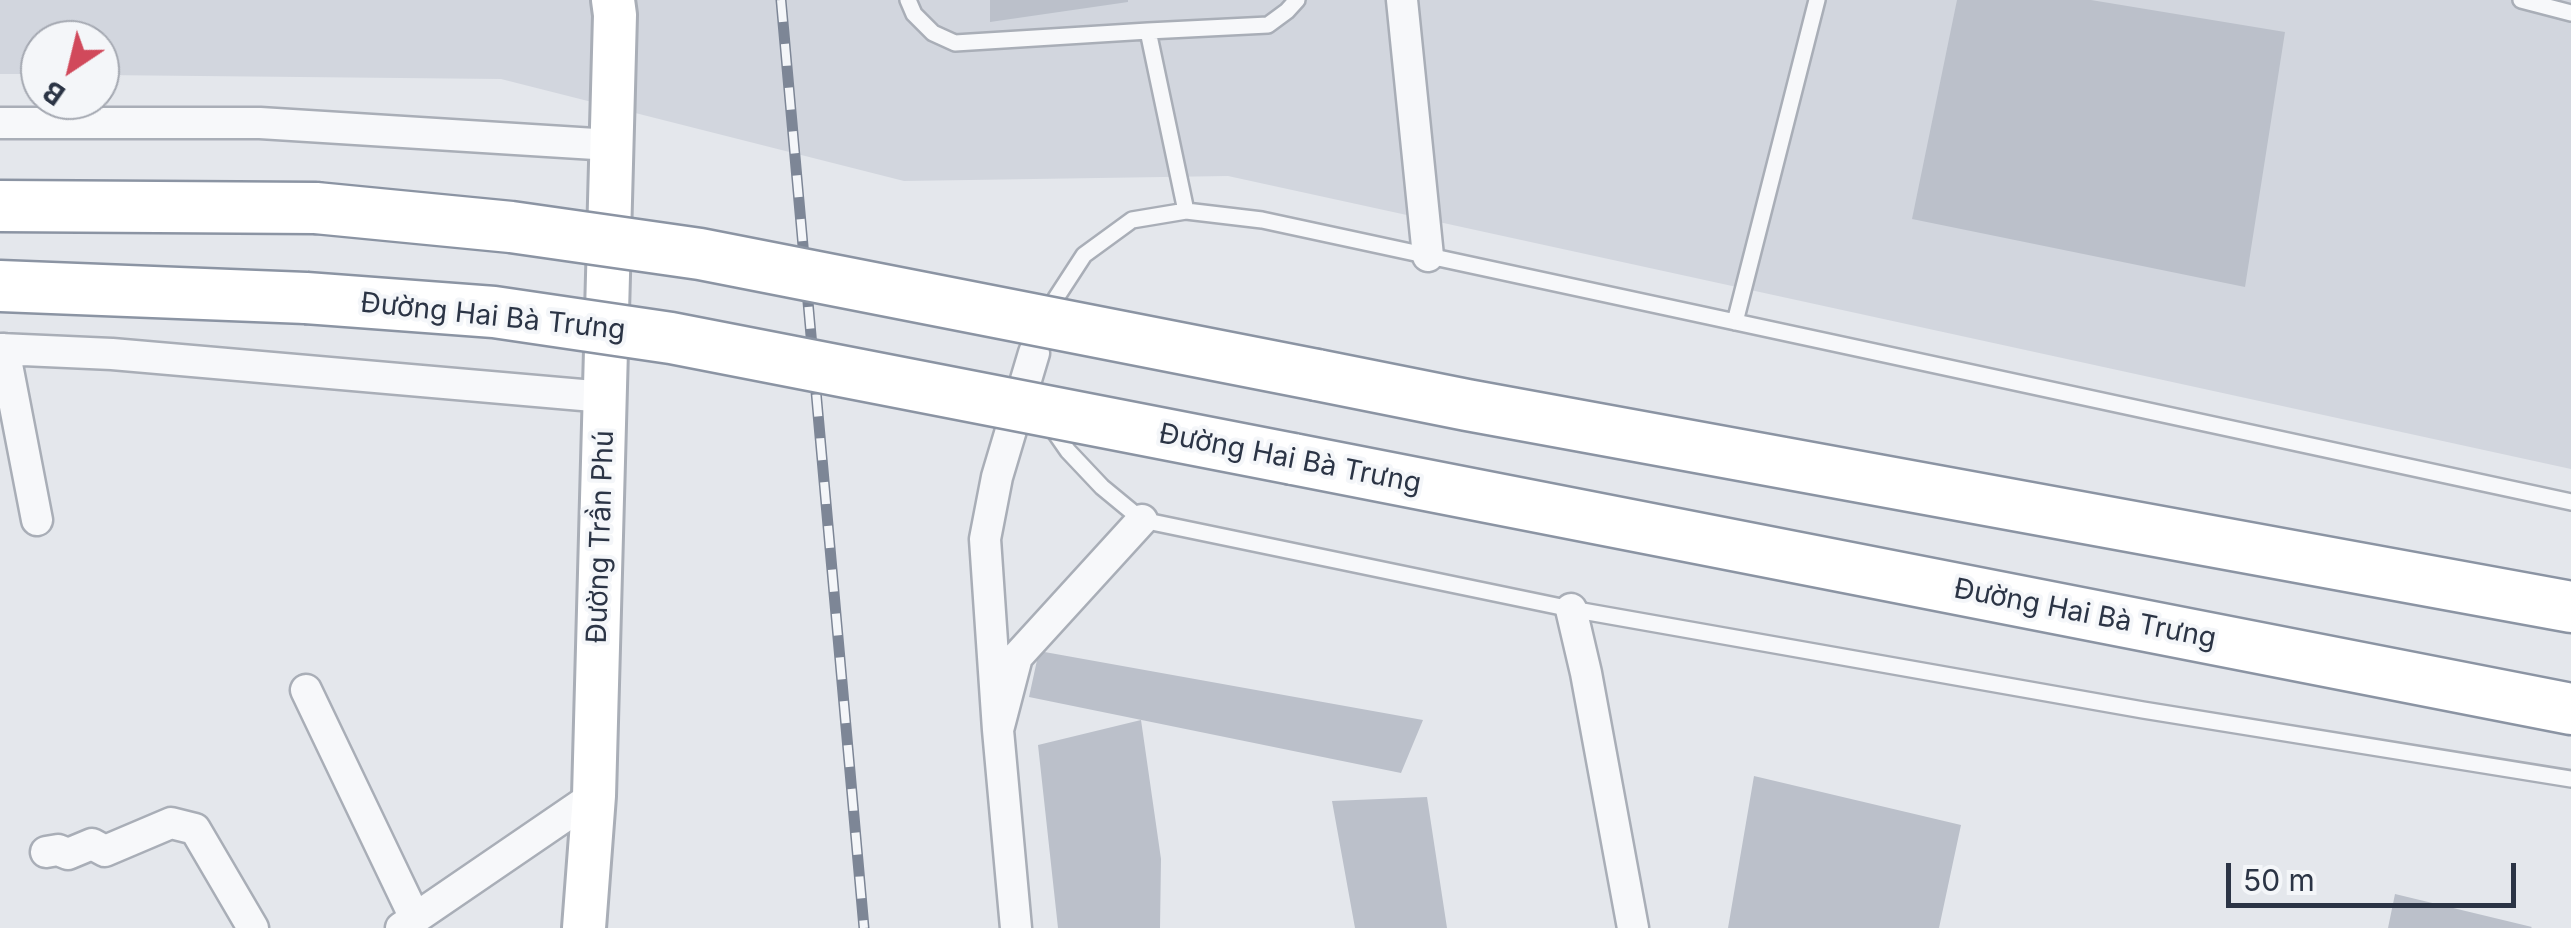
<!DOCTYPE html>
<html>
<head>
<meta charset="utf-8">
<style>
	body { margin:0 }
	#map { position:relative; width:2571px; height:928px; overflow:hidden; background:#e4e7ec; font-family:Inter,sans-serif }
	canvas { display:block }
	.north { position:absolute; left:20px; top:20px; width:100px; height:100px; box-sizing:border-box; background:#f4f6f9; border:2px solid #a4a8b1; border-radius:50%; rotate:215deg; font-size:28px; font-weight:700; line-height:40px; text-align:center; color:#2b3445 }
	.north::after { content:''; display:block; margin:auto; width:35px; height:45px; background:#d1495b; clip-path:polygon(50% 0,100% 100%,50% 72%,0 100%) }
	.scale { position:absolute; left:2226px; top:863px; width:290px; height:45px; box-sizing:border-box; border:5px solid #2b3445; border-top:0; padding-left:12px; font-size:30px; line-height:35px; white-space:nowrap; color:#2b3445; -webkit-text-stroke:8px #f4f6f9; paint-order:stroke }
</style>
</head>
<body>
<div id="map">
<canvas width="2571" height="928"></canvas>
<div class="north">B</div>
<div class="scale">50 m</div>
</div>
<script>
const c = document.querySelector('canvas').getContext('2d');
c.lineJoin = 'round';
function paint(path, color) { c.fillStyle = color; c.fill(path, 'evenodd'); }
const shape = rows => new Path2D(rows.map(r => 'M' + r).join(''));
function strokePath(path, color, width, dash) { c.strokeStyle = color; c.lineWidth = width; c.lineCap = dash ? 'butt' : 'round'; c.setLineDash(dash || []); c.stroke(path); }
function label(font, color, halo, rows, align = 'center') {
  c.font = font + ' Inter,sans-serif'; c.lineWidth = 8; c.setLineDash([]); c.textBaseline = 'middle'; c.strokeStyle = halo; c.fillStyle = color; for (const [text, x, y, turn = 0] of rows) {
    c.save(); c.translate(x, y); c.rotate((+turn || 0) * Math.PI / 180); c.textAlign = isNaN(turn) ? turn : align; if (halo) c.strokeText(text, 0, 0); c.fillText(text, 0, 0); c.restore();
  }
}
const built = shape([
	[0,0,2571,0,2571,469,1228,176,904,181,501,79,100,75,100,40,40,40,40,74,0,74]
]);
const building = shape([
	[990,0,1128,0,1128,2,990,22],
	[1957,0,2091,0,2285,32,2245,287,1912,219],
	[1039,651,1423,720,1401,773,1029,697],
	[1141,720,1161,859,1160,928,1058,928,1038,745],
	[1754,776,1961,825,1939,928,1728,928],
	[1427,797,1447,928,1355,928,1332,801],
	[2395,894,2532,927,2531,928,2388,928]
]);
const service = shape([
	[908,0,914,14,933,33,955,43,1148,31,1186,211],
	[2521,0,2571,13],
	[1148,31,1268,25,1287,11,1297,0],
	[1045,315,1084,255,1132,220,1186,211,1262,220,2571,502],
	[1735,322,1817,0],
	[1050,425,1068,451,1102,487,1142,520,1571,609,2143,710,2571,779]
]);
const minor = shape([
	[1402,0,1428,256],
	[0,123,260,123,611,145],
	[0,349,112,354,605,397],
	[4,349,37,520],
	[1034,353,997,477,985,539,998,730,1017,657,1142,520],
	[1571,609,1586,673,1633,928],
	[306,690,415,918],
	[998,730,1016,928],
	[46,852,58,850,68,854,92,844,105,851,171,823,195,829,253,928],
	[401,928,594,796]
]);
const secondary = shape([
	[584,928,594,796,615,15,613,0]
]);
const trunk = shape([
	[0,206,316,208],
	[0,286,306,298],
	[1317,375,1467,405,2571,607],
	[1293,459,2571,709]
]);
const rail = shape([
	[781,0,864,928]
]);
const trunkBridge = shape([
	[316,208,511,227,700,254,1317,375],
	[306,298,494,312,671,338,1293,459]
]);
const streetNames = [
	["Đường Hai Bà Trưng",493,317,6],
	["Đường Hai Bà Trưng",1290,459,11],
	["Đường Trần Phú",601,537,-88],
	["Đường Hai Bà Trưng",2085,614,11]
];
paint(built, '#d2d6de');
paint(building, '#bbc0ca');
strokePath(service, '#a9aeb7', 20);
strokePath(minor, '#a9aeb7', 35);
strokePath(secondary, '#a9aeb7', 48);
strokePath(trunk, '#8b94a3', 55);
strokePath(service, '#f7f8fa', 15);
strokePath(minor, '#f7f8fa', 30);
strokePath(secondary, '#fff', 42);
strokePath(trunk, '#fff', 50);
strokePath(rail, '#7d8696', 11);
strokePath(rail, '#f4f6f9', 8, [22]);
strokePath(trunkBridge, '#8b94a3', 55, []);
strokePath(trunkBridge, '#fff', 50);
label('28px', '#2b3445', '#f4f6f9', streetNames);
</script>
</body>
</html>
